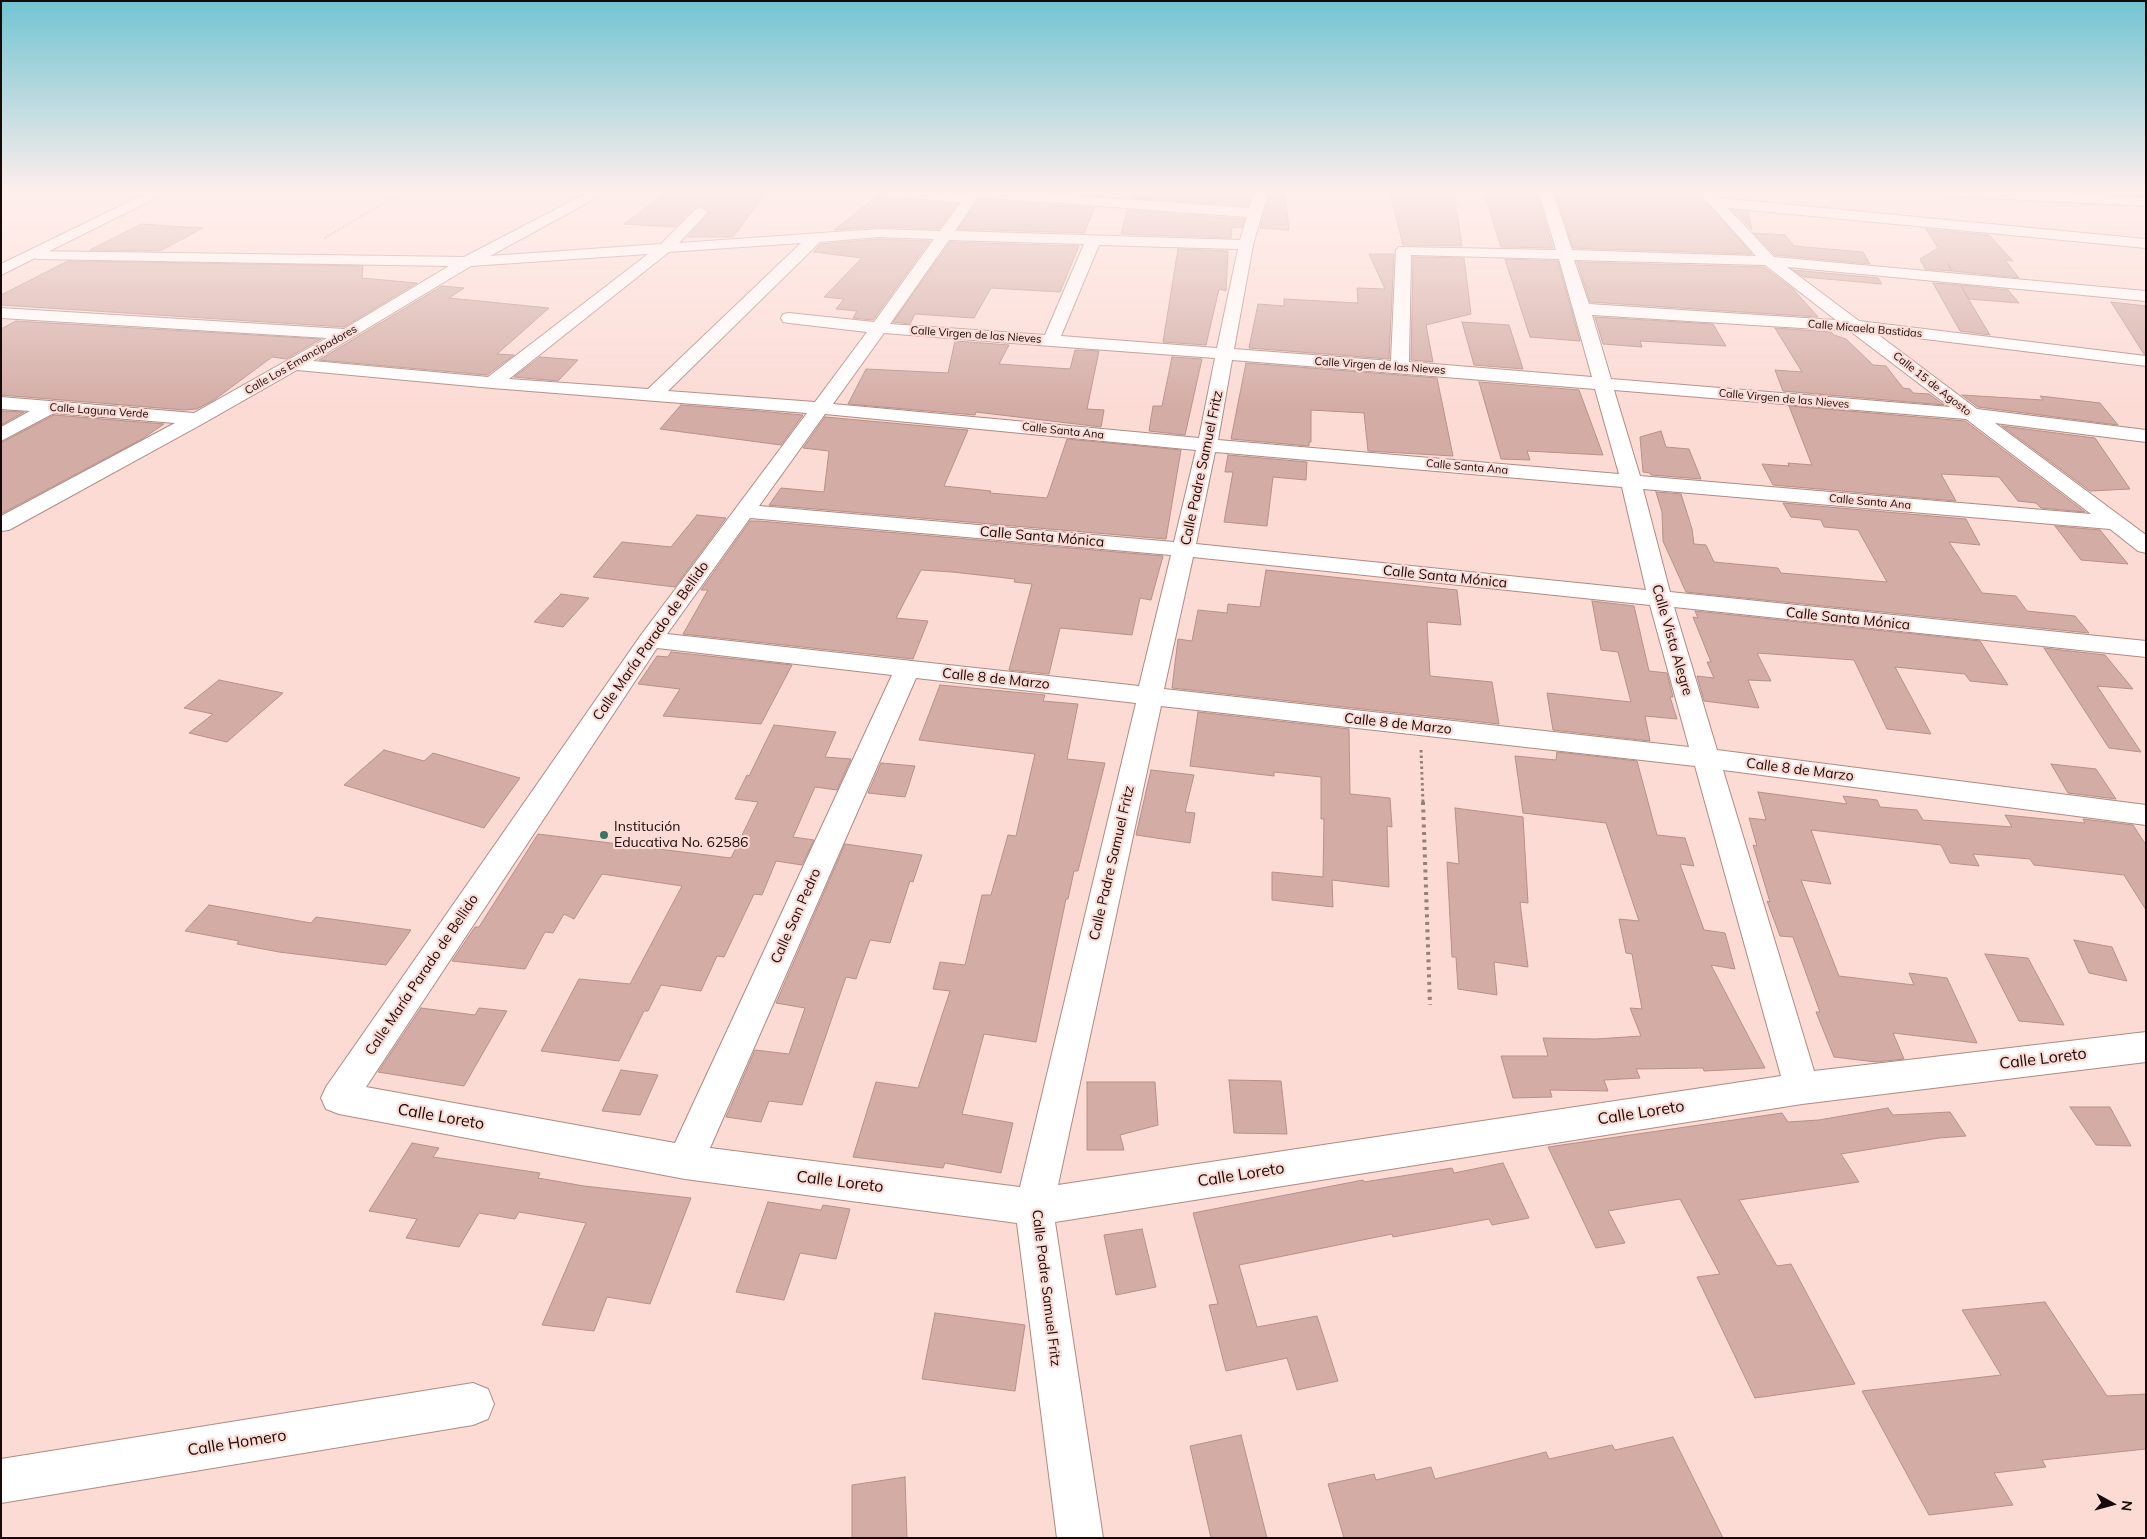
<!DOCTYPE html>
<html>
<head>
<meta charset="utf-8">
<style>
	body { margin:0 }
	#map { position:relative; width:2147px; height:1539px; overflow:hidden; background:#fcdbd5; font-family:Mulish,sans-serif }
	canvas { display:block }
	.frame { position:absolute; inset:0; border:2px solid #160907; pointer-events:none }
	.north { position:absolute; left:2087px; top:1479px; width:50px; height:50px; -webkit-text-stroke:4px #fcdbd5; paint-order:stroke; rotate:97deg; font-size:14px; font-weight:700; line-height:20px; text-align:center; color:#160907 }
	.north::after { content:''; display:block; margin:auto; width:18px; height:22px; background:#160907; clip-path:polygon(50% 0,100% 100%,50% 72%,0 100%) }
</style>
</head>
<body>
<div id="map">
<canvas width="2147" height="1539"></canvas>
<div class="frame"></div>
<div class="north">N</div>
</div>
<script>
const c = document.querySelector('canvas').getContext('2d');
c.lineJoin = 'round';
function paint(path, color) { c.fillStyle = color; c.fill(path, 'evenodd'); }
const shape = rows => new Path2D(rows.map(r => 'M' + r).join(''));
function strokePath(path, color, width, dash) { c.strokeStyle = color; c.lineWidth = width; c.lineCap = dash ? 'butt' : 'round'; c.setLineDash(dash || []); c.stroke(path); }
function label(font, color, halo, rows, align = 'center') {
  c.font = font + ' Mulish,sans-serif'; c.lineWidth = 4.5; c.setLineDash([]); c.textBaseline = 'middle'; c.strokeStyle = halo; c.fillStyle = color; for (const [text, x, y, turn = 0] of rows) {
    c.save(); c.translate(x, y); c.rotate((+turn || 0) * Math.PI / 180); c.textAlign = isNaN(turn) ? turn : align; if (halo) c.strokeText(text, 0, 0); c.fillText(text, 0, 0); c.restore();
  }
}
const building = shape([
	[666,192,767,192,733,237,688,237,709,213,709,210,701,206,695,208,675,227,624,224,666,192],
	[1131,192,1252,192,1248,206,1130,198,1131,192],
	[1270,192,1285,192,1289,230,1260,228,1270,192],
	[1390,192,1454,192,1462,246,1403,245,1390,192],
	[1484,192,1537,192,1553,248,1501,247,1484,192],
	[1555,192,1637,192,1701,197,1752,254,1573,248,1555,192],
	[880,194,887,198,958,204,939,229,878,227,834,230,880,194],
	[979,199,1095,208,1084,233,958,229,979,199],
	[1127,210,1245,219,1242,228,1232,227,1231,238,1121,234,1127,210],
	[1733,210,1748,212,1752,230,1733,210],
	[141,224,203,228,160,251,90,250,141,224],
	[1926,229,1989,235,2013,261,2005,260,2019,278,1952,271,1947,263,1952,271,1925,269,1920,259,1938,248,1926,229],
	[1754,233,1785,235,1794,246,1863,252,1870,264,1775,255,1754,233],
	[878,239,930,241,873,320,853,318,857,311,836,309,844,299,824,297,862,258,813,252,821,244,878,239],
	[950,242,1079,246,1060,292,991,288,974,318,915,314,910,324,893,322,950,242],
	[1178,249,1228,251,1226,291,1219,289,1206,345,1163,342,1178,249],
	[1369,254,1394,254,1389,359,1249,348,1258,304,1284,306,1284,299,1358,303,1357,288,1385,289,1369,254],
	[1413,257,1464,258,1471,314,1426,325,1433,362,1411,360,1413,257],
	[1505,259,1558,261,1580,341,1530,337,1505,259],
	[68,261,363,266,362,278,417,283,344,327,1,305,1,295,68,261],
	[1577,262,1764,267,1793,289,1818,317,1590,302,1577,262],
	[1793,270,1878,278,1882,284,1804,277,1793,270],
	[1933,283,1960,285,1990,335,1960,331,1933,283],
	[1961,285,2008,290,2019,303,1969,299,1961,285],
	[442,286,464,288,449,298,549,308,497,354,514,355,487,375,319,360,442,286],
	[2111,302,2146,306,2146,354,2144,354,2111,302],
	[1595,317,1713,324,1726,346,1640,341,1642,347,1603,344,1595,317],
	[16,321,321,339,286,359,272,357,214,400,197,409,184,410,1,395,1,329,16,321],
	[1462,322,1509,325,1523,369,1474,365,1462,322],
	[1775,328,1831,332,1834,335,1846,339,1873,365,1886,366,1903,388,1910,389,1913,393,1929,394,1944,405,1783,391,1775,370,1802,372,1775,328],
	[955,341,1009,345,999,364,1070,369,1075,350,1099,351,1087,409,1104,410,1101,427,976,412,975,415,848,404,866,369,948,373,955,341],
	[540,357,578,360,558,381,514,377,540,357],
	[1172,357,1202,359,1185,435,1149,431,1153,406,1162,406,1172,357],
	[1246,363,1437,378,1453,456,1368,451,1364,413,1311,410,1311,442,1309,442,1309,446,1231,439,1246,363],
	[1479,382,1579,390,1603,455,1527,451,1530,460,1501,459,1479,382],
	[1962,395,2043,400,2040,396,2100,403,2118,425,1978,407,1962,395],
	[681,405,758,411,803,415,781,445,660,429,681,405],
	[1789,406,1965,421,2085,512,2041,508,2036,503,2018,501,1999,477,1941,474,1956,501,1773,485,1762,464,1789,466,1788,463,1812,465,1789,406],
	[1,411,24,412,1,425,1,411],
	[54,415,164,424,142,439,1,514,1,443,54,415],
	[825,417,968,430,944,486,991,491,990,493,1047,498,1067,439,1181,450,1166,539,769,505,781,488,824,492,829,451,803,448,825,417],
	[2002,426,2095,438,2130,489,2090,491,2002,426],
	[1661,431,1666,447,1689,449,1701,479,1651,475,1650,473,1643,472,1640,437,1661,431],
	[1228,455,1307,462,1306,480,1273,477,1267,526,1224,522,1233,472,1225,472,1228,455],
	[1656,492,1681,494,1692,529,1694,544,1706,545,1714,562,1778,568,1781,573,1887,582,1858,530,1824,527,1821,520,1791,517,1783,503,1966,519,1980,545,1949,542,1982,593,2016,596,2027,611,2075,616,2089,633,1686,592,1663,541,1662,512,1656,492],
	[697,515,726,518,675,587,593,577,622,542,671,547,697,515],
	[750,521,759,521,1163,556,1151,600,1140,598,1132,635,1060,628,1049,674,1009,670,1032,584,1014,582,1015,579,952,572,921,570,896,618,928,621,913,659,683,634,708,590,701,590,750,521],
	[2055,526,2100,530,2128,564,2081,560,2055,526],
	[1266,570,1457,590,1461,625,1427,622,1430,676,1492,682,1499,724,1172,688,1178,639,1192,641,1198,610,1227,613,1228,604,1260,607,1266,570],
	[561,594,589,598,563,627,534,622,561,594],
	[1592,601,1634,606,1649,671,1667,673,1673,697,1670,697,1677,719,1645,716,1650,741,1553,730,1547,693,1631,702,1618,652,1601,650,1592,601],
	[1695,611,1980,641,2008,685,1970,681,1965,674,1895,667,1931,734,1887,729,1854,660,1757,653,1771,681,1748,680,1759,708,1704,701,1697,676,1714,678,1707,662,1711,662,1693,617,1698,618,1695,611],
	[2044,648,2105,655,2133,689,2097,686,2141,752,2109,748,2044,648],
	[671,652,792,665,761,724,663,716,680,689,638,684,657,656,668,657,671,652],
	[219,680,283,693,227,742,189,733,213,714,184,708,219,680],
	[940,685,1045,695,1043,701,1078,704,1067,759,1105,763,1078,871,1074,871,1068,899,1066,899,1036,1042,984,1034,962,1114,1013,1123,1001,1173,945,1163,943,1168,853,1157,876,1082,918,1088,950,991,933,989,940,962,965,965,982,895,991,895,1008,835,1016,836,1035,754,919,740,940,685],
	[1198,712,1349,729,1350,794,1390,798,1392,827,1387,826,1389,887,1332,880,1333,907,1272,900,1272,872,1323,877,1324,819,1321,819,1321,777,1274,772,1274,776,1190,766,1198,712],
	[774,725,836,732,825,757,851,759,837,790,815,787,793,837,814,840,802,865,776,861,762,895,754,894,724,957,717,956,701,991,661,985,648,1011,644,1011,619,1061,541,1051,579,979,630,984,682,886,602,874,574,919,564,914,553,933,545,932,525,969,452,961,475,927,479,927,538,834,731,858,758,802,735,799,747,775,749,776,774,725],
	[384,750,424,761,433,753,520,778,484,828,344,785,384,750],
	[1557,752,1637,761,1657,835,1685,838,1694,866,1680,864,1704,930,1725,933,1735,969,1711,965,1765,1068,1704,1071,1703,1068,1636,1069,1640,1078,1604,1080,1608,1091,1550,1090,1552,1097,1513,1098,1501,1056,1548,1056,1543,1038,1596,1039,1641,1036,1630,1008,1642,1009,1632,954,1626,953,1619,919,1639,921,1606,823,1523,813,1515,756,1556,760,1557,752],
	[881,763,915,766,905,797,868,793,881,763],
	[2051,764,2096,769,2116,799,2068,793,2051,764],
	[1151,770,1194,775,1185,812,1195,813,1190,843,1136,835,1151,770],
	[1758,792,1847,804,1843,796,1877,800,1880,807,1917,810,1923,820,2012,827,2005,815,2085,823,2083,819,2133,825,2146,845,2146,910,2124,875,2034,865,2030,859,1973,854,1979,866,1950,863,1941,845,1811,830,1831,884,1801,880,1839,976,1914,985,1909,973,1947,978,1977,1043,1893,1033,1904,1059,1876,1062,1834,1057,1816,1012,1820,1012,1793,937,1780,936,1767,901,1770,902,1753,845,1757,846,1749,818,1766,820,1758,792],
	[1455,808,1523,817,1528,903,1520,902,1528,967,1494,962,1497,995,1458,989,1456,957,1452,957,1447,862,1459,864,1455,808],
	[845,844,922,855,913,882,910,881,890,943,870,940,856,979,846,977,802,1105,769,1101,761,1122,726,1117,755,1050,789,1054,805,1008,776,1003,845,844],
	[209,905,311,923,316,917,411,930,386,965,279,952,237,944,239,941,185,931,209,905],
	[2074,940,2112,947,2127,981,2089,973,2074,940],
	[1985,954,2028,958,2064,1025,2019,1021,1985,954],
	[421,1008,475,1015,479,1008,507,1011,464,1086,378,1072,421,1008],
	[621,1070,658,1075,640,1115,602,1111,621,1070],
	[1229,1080,1281,1081,1287,1134,1234,1133,1229,1080],
	[1087,1082,1155,1082,1158,1125,1120,1135,1124,1150,1087,1150,1087,1082],
	[2070,1107,2110,1107,2131,1146,2096,1145,2070,1107],
	[1888,1108,1893,1115,1950,1112,1966,1136,1939,1138,1841,1154,1859,1182,1739,1200,1777,1266,1791,1264,1855,1384,1755,1398,1697,1277,1720,1274,1680,1199,1608,1211,1625,1243,1596,1248,1548,1147,1782,1113,1788,1122,1819,1120,1888,1108],
	[412,1143,439,1148,433,1157,540,1173,538,1178,584,1186,691,1198,650,1304,607,1297,594,1331,542,1325,586,1223,519,1212,515,1219,479,1213,459,1247,406,1238,417,1219,369,1211,412,1143],
	[1503,1163,1529,1218,1492,1225,1489,1219,1393,1237,1392,1234,1239,1265,1257,1327,1317,1316,1338,1381,1297,1390,1287,1358,1226,1371,1209,1305,1218,1304,1193,1213,1363,1180,1364,1182,1452,1168,1454,1173,1503,1163],
	[768,1202,821,1210,823,1205,850,1209,836,1259,800,1253,784,1300,736,1292,768,1202],
	[1142,1229,1156,1287,1116,1295,1104,1235,1142,1229],
	[2045,1302,2107,1396,2146,1394,2146,1449,2042,1460,2046,1467,1994,1473,2013,1505,1929,1515,1862,1391,2001,1375,1962,1310,2045,1302],
	[935,1313,1025,1325,1015,1391,922,1379,935,1313],
	[1241,1435,1267,1538,1211,1538,1190,1446,1241,1435],
	[1673,1437,1723,1538,1344,1538,1328,1484,1374,1474,1376,1480,1431,1467,1435,1479,1546,1452,1549,1459,1612,1445,1615,1450,1673,1437],
	[905,1477,907,1538,852,1538,852,1485,905,1477]
]);
const pathFar2 = shape([
	[325,238,402,192]
]);
const pathFar1 = shape([
	[1421,750,1423,803]
]);
const path = shape([
	[1423,802,1430,1005]
]);
const minor = shape([
	[589,192,607,192,490,256,661,244,696,209,701,208,708,212,679,243,878,229,940,231,961,202,887,196,880,192,966,195,968,192,1023,192,1249,208,1254,192,1268,192,1253,245,1234,349,1391,361,1396,250,1399,247,1556,250,1539,192,1553,192,1572,250,1756,256,1699,192,1714,192,1719,198,2146,239,2146,248,1728,208,1774,257,2146,291,2146,301,1787,267,1859,321,2146,356,2146,366,1876,333,1977,409,2146,430,2146,442,1995,423,2146,535,2146,553,2138,551,2110,529,1643,489,1670,592,2146,641,2146,657,1674,607,1717,750,2146,805,2146,825,1723,770,1814,1071,2146,1032,2146,1062,1802,1104,1055,1222,1103,1538,1057,1538,1017,1223,685,1179,339,1114,326,1109,321,1098,326,1087,641,635,807,413,492,388,297,370,204,423,9,530,1,531,1,516,175,423,54,413,1,441,1,427,30,411,1,409,1,397,194,413,327,338,1,318,1,308,344,329,449,266,37,259,29,254,32,251,464,257,589,192],
	[978,197,1247,217,1240,240,955,231,978,197],
	[878,237,934,239,874,322,789,313,783,314,781,318,783,322,789,323,867,332,815,402,668,391,820,242,878,237],
	[949,240,1084,244,1045,335,890,324,949,240],
	[801,243,648,389,509,379,669,252,801,243],
	[1099,245,1238,249,1217,348,1061,336,1099,245],
	[648,254,488,377,313,361,471,266,648,254],
	[1411,255,1559,259,1592,377,1409,362,1411,255],
	[1574,260,1765,265,1836,320,1589,304,1574,260],
	[1592,315,1850,331,1950,407,1611,379,1592,315],
	[884,333,1051,346,1215,358,1199,438,833,404,884,333],
	[1232,360,1595,389,1619,474,1218,440,1232,360],
	[1614,390,1966,419,2091,514,1640,476,1614,390],
	[825,414,1196,450,1174,542,759,506,825,414],
	[1215,452,1622,487,1646,590,1196,544,1215,452],
	[750,518,1171,555,1139,686,667,634,750,518],
	[1193,557,1650,605,1689,747,1164,689,1193,557],
	[657,648,892,675,675,1143,366,1087,657,648],
	[916,678,1136,703,1020,1187,710,1148,916,678],
	[1161,706,1695,766,1781,1076,1058,1185,1161,706],
	[2138,192,2146,192,2146,197,2141,196,2138,192],
	[473,1383,488,1389,494,1404,488,1419,473,1425,1,1503,1,1459,473,1383]
]);
const tertiary = shape([
	[149,192,168,192,1,275,1,264,149,192]
]);
const primary = shape([
	[1938,192,2036,192,2146,198,2146,206,1945,196,1938,192]
]);
const markers = [
	[604,835,5,"#3a755f"]
];
const farStreetnames = [
	["Calle Micaela Bastidas",1865,329,5],
	["Calle Virgen de las Nieves",976,335,4],
	["Calle Los Emancipadores",301,360,-30],
	["Calle Virgen de las Nieves",1380,366,4],
	["Calle 15 de Agosto",1932,384,38],
	["Calle Virgen de las Nieves",1784,399,5],
	["Calle Laguna Verde",99,411,4],
	["Calle Santa Ana",1063,431,6],
	["Calle Santa Ana",1467,467,5],
	["Calle Santa Ana",1870,502,5]
];
const streetNames = [
	["Calle Padre Samuel Fritz",1202,468,-78],
	["Calle Santa Mónica",1042,537,5],
	["Calle Santa Mónica",1445,577,6],
	["Calle Santa Mónica",1848,619,6],
	["Calle Vista Alegre",1672,640,74],
	["Calle María Parado de Bellido",651,641,-55],
	["Calle 8 de Marzo",996,679,6],
	["Calle 8 de Marzo",1398,724,6],
	["Calle 8 de Marzo",1800,770,7],
	["Calle Padre Samuel Fritz",1112,863,-77],
	["Calle San Pedro",796,916,-66],
	["Calle María Parado de Bellido",422,975,-56],
	["Calle Padre Samuel Fritz",1046,1288,83]
];
const poiNames = [
	["Institución",614,827],
	["Educativa No. 62586",614,843]
];
const nearStreetnames = [
	["Calle Loreto",2043,1059,-7],
	["Calle Loreto",1641,1113,-9],
	["Calle Loreto",441,1117,10],
	["Calle Loreto",1241,1175,-9],
	["Calle Loreto",840,1182,7],
	["Calle Homero",237,1443,-9]
];
paint(building, '#d3aca5');
strokePath(building, '#b69089', 1);
strokePath(minor, '#b08a83', 2);
strokePath(tertiary, '#b08a83', 2);
strokePath(primary, '#b08a83', 2);
strokePath(pathFar2, '#967e79', 2, [1, 2]);
strokePath(pathFar1, '#967e79', 3, [2.5, 3]);
strokePath(path, '#967e79', 4, [3, 4.5]);
paint(minor, '#fff');
paint(tertiary, '#fff');
paint(primary, '#fff');
const sky = c.createLinearGradient(0, 0, 0, 408);
sky.addColorStop(0, '#72c4d2');
sky.addColorStop(0.47, '#feefec');
sky.addColorStop(1, '#feefec00');
c.fillStyle = sky;
c.fillRect(0, 0, 2147, 408);
for (const [x, y, r, color] of markers) { const dot = new Path2D(); dot.arc(x, y, r, 0, 2 * Math.PI); c.fillStyle = color; c.fill(dot); strokePath(dot, '#fcdbd5', 2); }
label('11px', '#160907', '#fcdbd5', farStreetnames);
label('14px', '#160907', '#fcdbd5', streetNames);
label('14px', '#160907', '#fcdbd5', poiNames, 'left');
label('16px', '#160907', '#fcdbd5', nearStreetnames);
</script>
</body>
</html>
